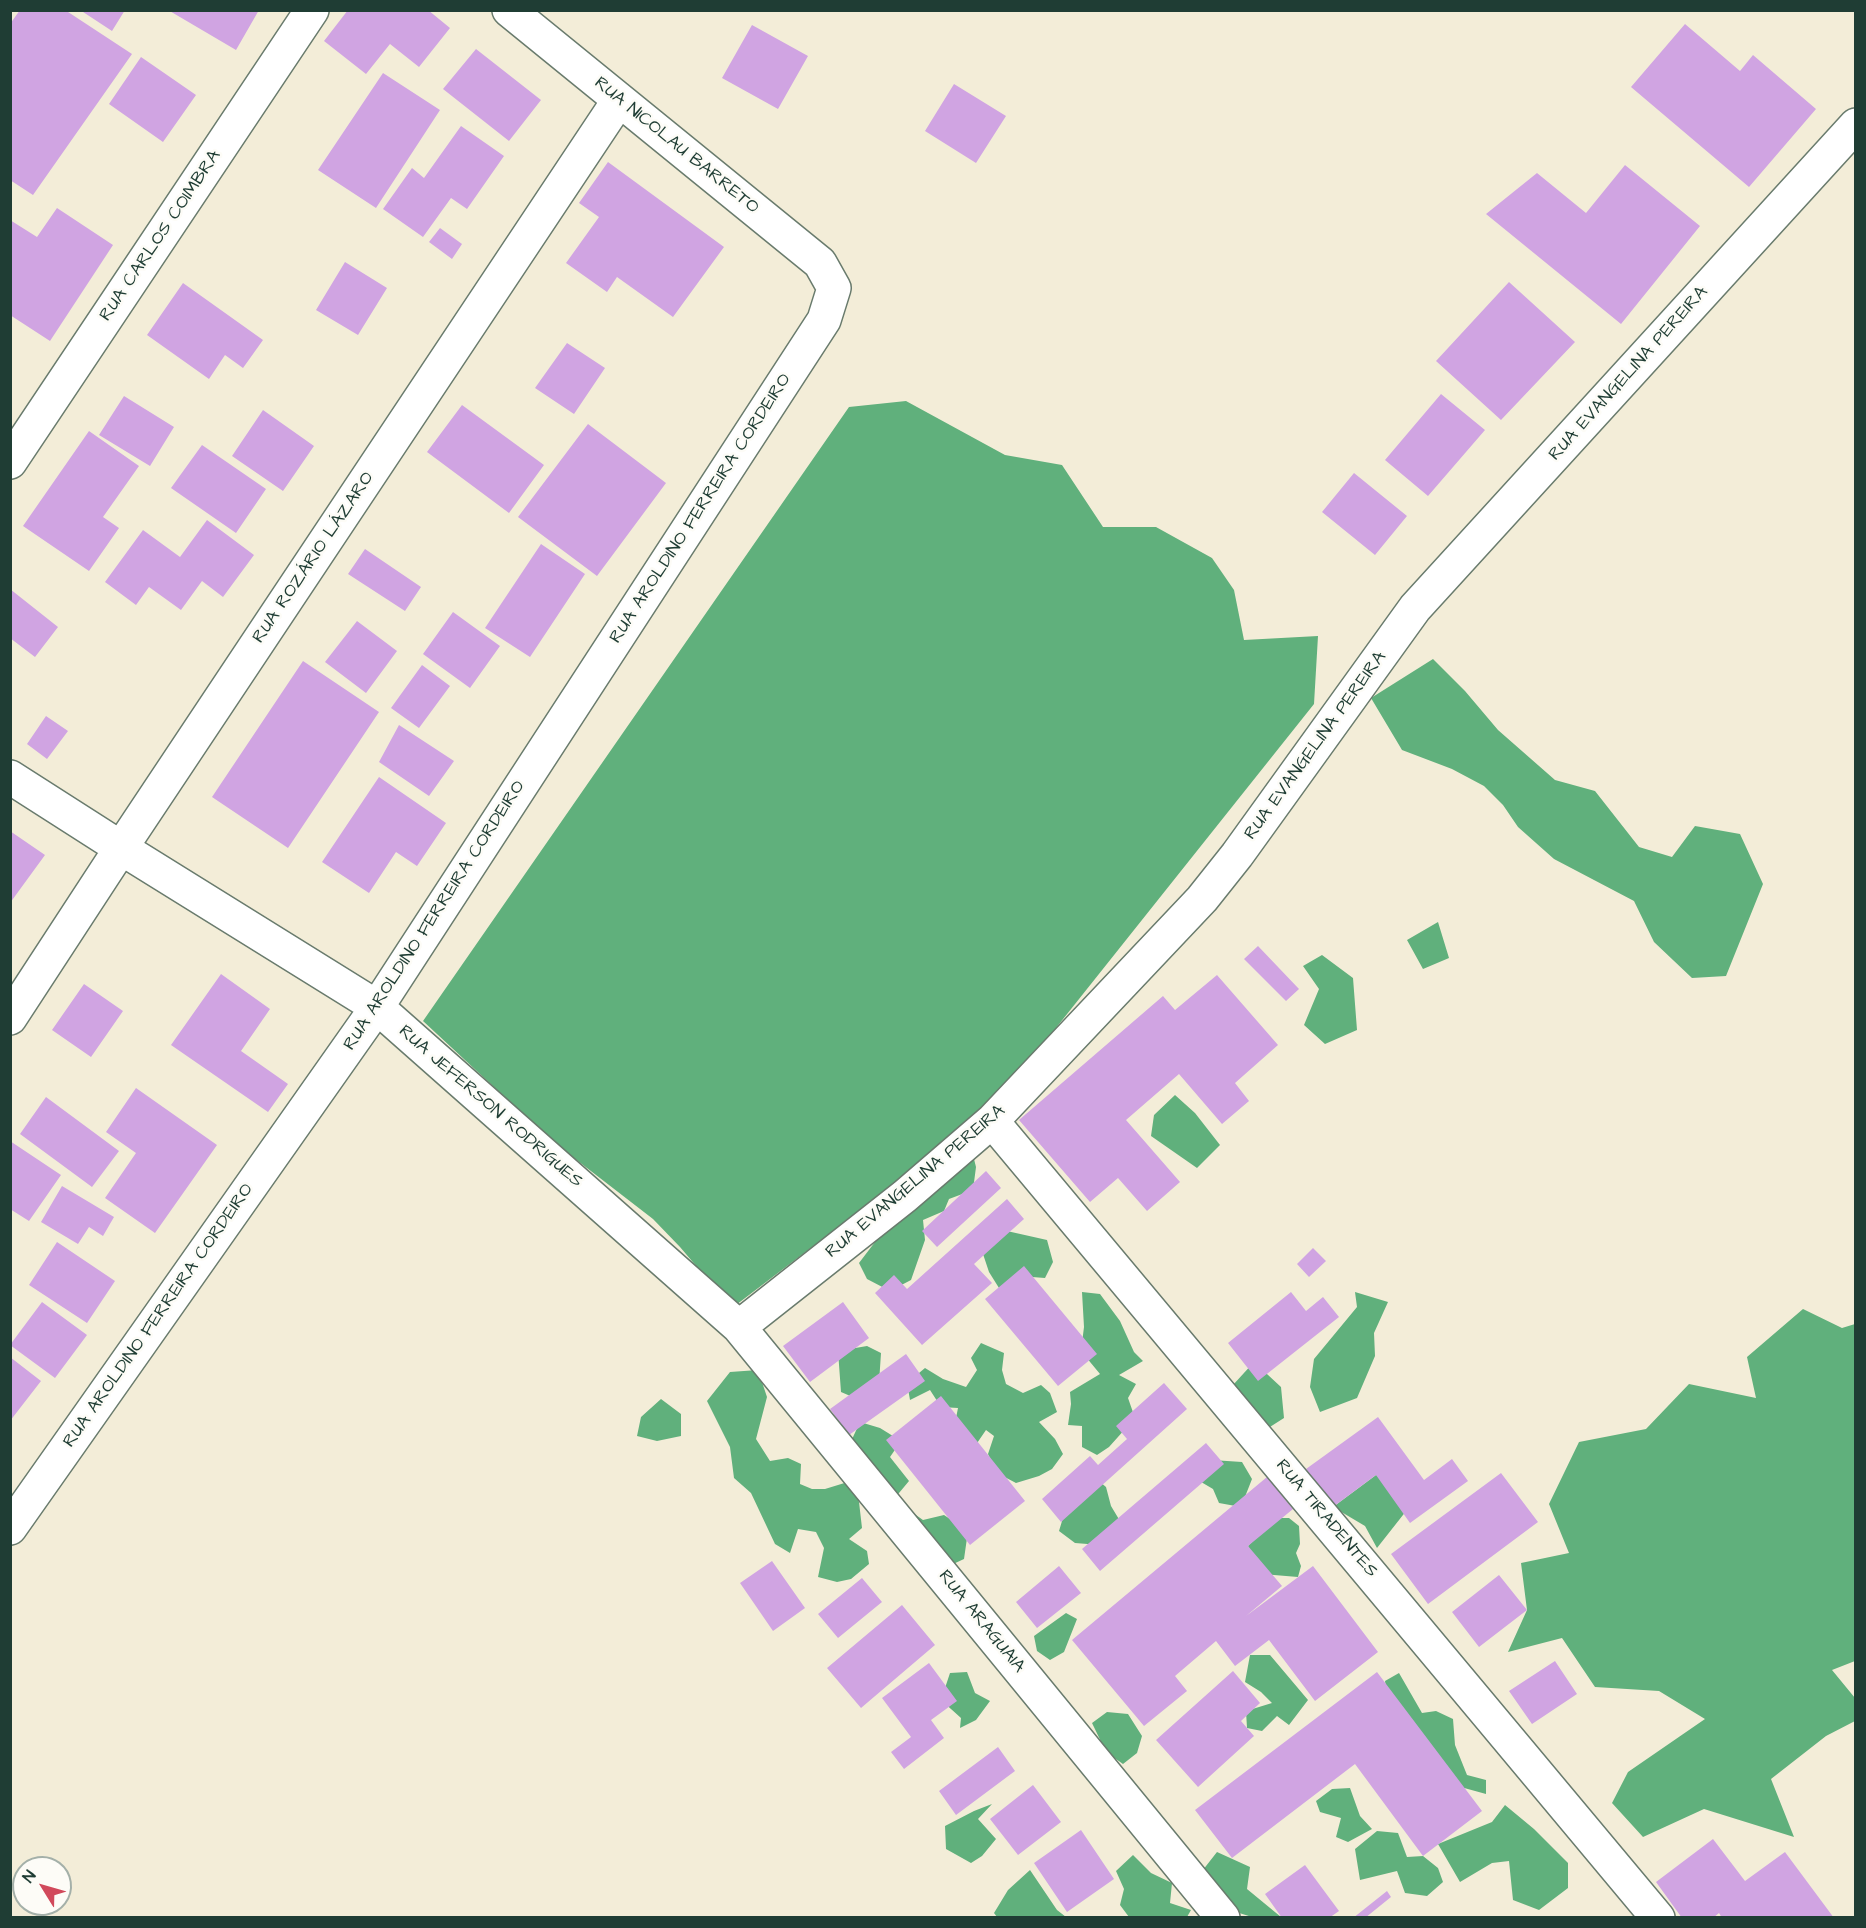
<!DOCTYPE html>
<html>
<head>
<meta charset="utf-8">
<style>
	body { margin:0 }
	#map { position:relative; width:1866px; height:1928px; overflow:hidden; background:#f3edd8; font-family:"Architects Daughter",sans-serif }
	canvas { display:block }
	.frame { position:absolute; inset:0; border:12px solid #1f3d34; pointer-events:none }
	.north { position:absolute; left:12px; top:1856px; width:60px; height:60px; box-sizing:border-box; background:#fdfcf7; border:2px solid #a4b0a9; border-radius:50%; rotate:307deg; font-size:16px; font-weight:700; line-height:24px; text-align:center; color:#1f3d34 }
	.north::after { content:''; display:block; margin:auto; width:21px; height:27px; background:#d1495b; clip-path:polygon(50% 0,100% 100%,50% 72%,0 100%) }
</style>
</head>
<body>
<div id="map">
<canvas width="1866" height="1928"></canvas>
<div class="frame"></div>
<div class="north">N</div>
</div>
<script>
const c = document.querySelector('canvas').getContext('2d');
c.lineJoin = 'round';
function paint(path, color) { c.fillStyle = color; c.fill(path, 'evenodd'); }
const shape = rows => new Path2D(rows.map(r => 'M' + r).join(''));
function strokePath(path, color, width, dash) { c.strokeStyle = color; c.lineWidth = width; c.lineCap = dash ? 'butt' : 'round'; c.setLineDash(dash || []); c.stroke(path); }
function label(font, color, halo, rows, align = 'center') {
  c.font = font + ' "Architects Daughter",sans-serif'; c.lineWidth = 5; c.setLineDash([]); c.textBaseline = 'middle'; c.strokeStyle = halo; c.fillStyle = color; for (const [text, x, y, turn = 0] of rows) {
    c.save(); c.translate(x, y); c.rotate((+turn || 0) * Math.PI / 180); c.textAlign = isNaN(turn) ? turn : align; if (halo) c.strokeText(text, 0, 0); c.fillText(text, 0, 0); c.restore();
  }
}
const forest = shape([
	[906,401,1005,455,1062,465,1103,527,1156,527,1212,558,1234,590,1244,640,1318,636,1314,704,989,1112,732,1308,680,1247,653,1219,552,1141,423,1021,849,407],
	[1433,659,1465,691,1498,730,1555,780,1595,791,1639,847,1672,857,1695,826,1740,834,1763,884,1726,976,1692,978,1654,942,1634,901,1554,859,1518,827,1503,805,1484,786,1452,769,1402,750,1371,698],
	[1438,922,1449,958,1423,969,1407,940],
	[1322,955,1353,978,1357,1030,1325,1044,1304,1025,1319,989,1303,966],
	[1175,1095,1195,1113,1220,1145,1197,1168,1151,1136,1154,1115],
	[973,1155,976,1167,973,1190,949,1199,944,1211,923,1220,925,1240,911,1280,890,1291,867,1279,859,1263,891,1221],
	[998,1229,1047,1240,1053,1262,1045,1278,1019,1276,999,1288,989,1272,981,1248],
	[1082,1292,1100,1294,1120,1321,1134,1352,1143,1361,1119,1375,1136,1384,1128,1398,1135,1418,1109,1447,1097,1455,1082,1447,1082,1426,1068,1425,1071,1404,1070,1392,1100,1374,1081,1351,1084,1327],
	[1355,1292,1388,1302,1374,1333,1375,1356,1357,1398,1320,1412,1310,1387,1314,1359,1357,1307],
	[1803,1309,1842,1328,1855,1324,1855,1661,1832,1670,1855,1698,1855,1721,1826,1736,1771,1779,1794,1837,1704,1809,1643,1837,1612,1803,1628,1772,1705,1719,1659,1691,1595,1687,1562,1638,1508,1652,1527,1610,1521,1563,1569,1553,1549,1504,1579,1442,1646,1429,1689,1384,1756,1398,1747,1357],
	[981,1343,1004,1353,1002,1370,1006,1384,1023,1393,1041,1385,1050,1393,1057,1412,1039,1422,1055,1439,1063,1454,1052,1469,1039,1476,1016,1483,997,1473,988,1454,994,1436,986,1430,973,1449,954,1428,958,1408,941,1407,930,1390,910,1400,907,1383,925,1368,943,1379,966,1387,977,1370,971,1358],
	[867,1346,881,1353,879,1383,855,1398,841,1392,838,1351],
	[1254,1362,1281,1387,1284,1418,1262,1432,1233,1385],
	[758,1370,767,1397,756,1439,770,1461,788,1458,801,1464,800,1484,812,1489,825,1489,851,1481,859,1502,862,1528,849,1539,867,1551,869,1564,851,1579,837,1582,818,1577,824,1548,816,1532,798,1529,790,1553,775,1544,751,1493,734,1478,730,1447,707,1401,730,1372],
	[661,1399,681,1414,681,1436,657,1441,637,1436,641,1417],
	[860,1422,880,1428,901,1441,890,1457,909,1481,894,1499,847,1450],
	[1212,1460,1242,1462,1252,1479,1241,1507,1219,1503,1213,1489,1196,1479],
	[1376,1475,1403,1484,1414,1501,1377,1548,1365,1526,1333,1507],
	[1093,1476,1106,1487,1111,1506,1120,1521,1100,1545,1075,1543,1059,1531,1069,1498],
	[906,1508,923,1520,944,1515,968,1531,964,1559,951,1565],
	[1275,1518,1289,1518,1299,1526,1300,1544,1296,1553,1301,1566,1298,1577,1262,1574,1248,1546],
	[1066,1613,1077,1619,1064,1652,1050,1660,1037,1651,1034,1636],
	[1250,1655,1270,1655,1308,1700,1289,1725,1277,1716,1262,1731,1247,1728,1246,1711,1272,1703,1261,1692,1245,1682],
	[967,1672,975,1693,990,1701,976,1720,960,1728,961,1718,941,1700,950,1673],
	[1399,1673,1422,1713,1436,1711,1453,1719,1455,1745,1467,1775,1486,1780,1486,1794,1457,1786,1389,1707,1385,1681],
	[1107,1712,1128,1714,1142,1736,1137,1753,1123,1764,1106,1752,1092,1723],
	[1350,1788,1360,1816,1372,1829,1348,1842,1336,1837,1341,1818,1320,1812,1316,1801,1332,1789],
	[992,1804,978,1819,996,1839,982,1856,971,1863,946,1849,945,1826,974,1811],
	[1505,1805,1534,1829,1568,1863,1568,1888,1539,1910,1513,1900,1509,1861,1492,1863,1460,1882,1438,1844,1492,1822],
	[1377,1831,1398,1833,1407,1857,1423,1856,1438,1868,1443,1882,1427,1896,1405,1893,1397,1871,1360,1880,1355,1849],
	[1217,1852,1250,1867,1247,1889,1281,1917,1252,1917,1236,1912,1199,1875],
	[1133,1855,1151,1873,1172,1883,1170,1903,1191,1910,1187,1917,1129,1917,1120,1905,1124,1889,1116,1871],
	[1030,1870,1057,1910,1066,1917,997,1917,994,1913,1008,1890]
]);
const building = shape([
	[20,10,65,10,132,54,33,195,10,180,10,24],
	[80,10,125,10,112,31],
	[168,10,259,10,236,50],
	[348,10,428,10,450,28,419,67,390,44,366,74,324,41],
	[1685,24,1740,71,1753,55,1816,109,1749,187,1631,87],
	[752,25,808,56,778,109,722,78],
	[476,49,541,100,509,141,443,89],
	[141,57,196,95,163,142,109,104],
	[383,73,440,110,376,208,318,170],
	[954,84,1006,116,976,163,925,131],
	[461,126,504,156,467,209,451,198,423,237,383,209,412,168,424,178],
	[608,162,724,247,673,317,617,277,607,292,566,263,599,217,579,203],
	[1625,165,1700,226,1621,324,1486,214,1537,173,1586,213],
	[57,208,113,245,50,341,10,315,10,220,37,237],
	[440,228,462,244,452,259,429,242],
	[345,262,387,288,358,335,316,310],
	[1509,282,1575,342,1501,420,1436,361],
	[183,283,263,340,243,368,225,355,209,379,147,335],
	[567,343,605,368,574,414,535,388],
	[1441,394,1485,430,1428,496,1385,460],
	[124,396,174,427,150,466,99,435],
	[462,405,544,465,509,513,427,452],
	[263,410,314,446,283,491,232,456],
	[588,424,666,483,597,576,518,517],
	[89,431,139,466,103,517,119,528,89,571,23,526],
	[202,445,266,489,236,533,171,488],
	[1354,473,1407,516,1375,555,1322,512],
	[207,520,254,555,223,597,202,581,181,610,149,587,136,605,105,582,143,530,180,557],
	[541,544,585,574,530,657,485,628],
	[365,549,421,587,405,611,348,574],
	[10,589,58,627,35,657,10,638],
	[453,612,500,646,470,688,423,654],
	[357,621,397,651,366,693,325,662],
	[303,661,379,712,288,848,212,797],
	[422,665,450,686,419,728,391,708],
	[46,716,68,731,47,759,27,744],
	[399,725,454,761,429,796,379,762],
	[379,777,446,823,417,866,396,852,369,893,322,862],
	[10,831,45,855,10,903],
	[1258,946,1299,989,1286,1001,1244,959],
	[221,974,270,1009,241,1051,288,1084,268,1112,171,1045],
	[1217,975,1278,1045,1235,1083,1249,1101,1222,1124,1179,1074,1126,1120,1180,1182,1147,1211,1118,1178,1090,1202,1019,1120,1163,996,1175,1010],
	[84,984,123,1011,91,1057,52,1030],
	[136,1088,217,1145,155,1233,105,1198,136,1153,106,1132],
	[46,1097,119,1151,92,1187,20,1134],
	[10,1141,61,1175,29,1221,10,1209],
	[986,1171,1001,1188,937,1247,922,1231],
	[62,1186,114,1217,103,1236,89,1227,78,1244,41,1222],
	[1007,1199,1024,1219,974,1264,992,1283,922,1345,875,1293,894,1275,907,1289],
	[57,1242,115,1281,87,1323,29,1285],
	[1313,1248,1326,1261,1309,1277,1297,1264],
	[1024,1266,1097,1354,1058,1386,985,1299],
	[1291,1292,1306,1311,1323,1297,1339,1317,1258,1381,1228,1343],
	[42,1302,87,1335,55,1378,10,1345],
	[843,1302,869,1338,810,1382,783,1346],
	[906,1354,925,1381,849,1435,830,1409],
	[10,1357,41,1381,10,1421],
	[1164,1383,1187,1409,1061,1522,1042,1499,1090,1456,1098,1465,1127,1439,1116,1426],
	[941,1396,1025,1501,970,1545,886,1440],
	[1378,1417,1424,1480,1452,1459,1468,1481,1410,1523,1376,1475,1333,1507,1306,1469],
	[1206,1443,1224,1464,1100,1571,1082,1549],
	[1501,1473,1538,1522,1428,1604,1391,1554],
	[1267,1477,1293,1509,1248,1546,1282,1586,1246,1616,1313,1566,1378,1652,1315,1701,1269,1640,1235,1666,1216,1641,1175,1676,1187,1691,1144,1726,1072,1640],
	[772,1561,805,1608,773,1631,740,1583],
	[1059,1566,1081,1593,1037,1628,1016,1602],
	[1499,1575,1527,1610,1479,1647,1452,1612],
	[862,1578,882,1602,838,1638,818,1614],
	[902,1605,935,1645,861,1708,827,1668],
	[1555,1661,1577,1694,1532,1724,1509,1691],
	[929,1663,957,1701,931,1720,944,1738,904,1769,891,1752,911,1737,882,1698],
	[1233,1671,1260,1703,1241,1721,1254,1736,1198,1787,1156,1740],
	[1377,1672,1482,1811,1423,1856,1355,1764,1232,1858,1195,1810],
	[998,1747,1015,1771,956,1815,939,1791],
	[1033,1785,1061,1822,1018,1855,990,1819],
	[1081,1830,1114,1879,1067,1912,1034,1863],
	[1713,1839,1745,1881,1785,1852,1834,1918,1722,1918,1719,1913,1713,1918,1682,1918,1656,1882],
	[1305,1865,1339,1911,1329,1918,1282,1918,1265,1894],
	[1387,1891,1391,1897,1365,1918,1353,1918]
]);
const minor = shape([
	[10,462,312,10],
	[10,777,121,848,377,1007,739,1327,1223,1918],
	[10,1018,121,848,619,100],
	[992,1121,1658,1918],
	[739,1327,905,1196,992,1121,1202,899,1237,855,1415,608,1856,125],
	[10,1528,377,1007,824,320,834,288,820,263,509,10]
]);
const streetNames = [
	["RUA NICOLAU BARRETO",676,146,39],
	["RUA CARLOS COIMBRA",161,236,-56],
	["RUA EVANGELINA PEREIRA",1629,374,-48],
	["RUA AROLDINO FERREIRA CORDEIRO",701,509,-57],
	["RUA ROZÁRIO LÁZARO",314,558,-56],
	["RUA EVANGELINA PEREIRA",1316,746,-54],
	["RUA AROLDINO FERREIRA CORDEIRO",435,916,-57],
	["RUA JEFERSON RODRIGUES",490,1107,41],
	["RUA EVANGELINA PEREIRA",916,1182,-40],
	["RUA AROLDINO FERREIRA CORDEIRO",159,1316,-55],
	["RUA TIRADENTES",1326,1519,50],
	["RUA ARAGUAIA",981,1622,51]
];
paint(forest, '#60b07c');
paint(building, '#d0a4e2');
strokePath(minor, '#697b6d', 36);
strokePath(minor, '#fff', 33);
label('18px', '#1f3d34', '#fdfcf7', streetNames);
</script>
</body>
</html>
